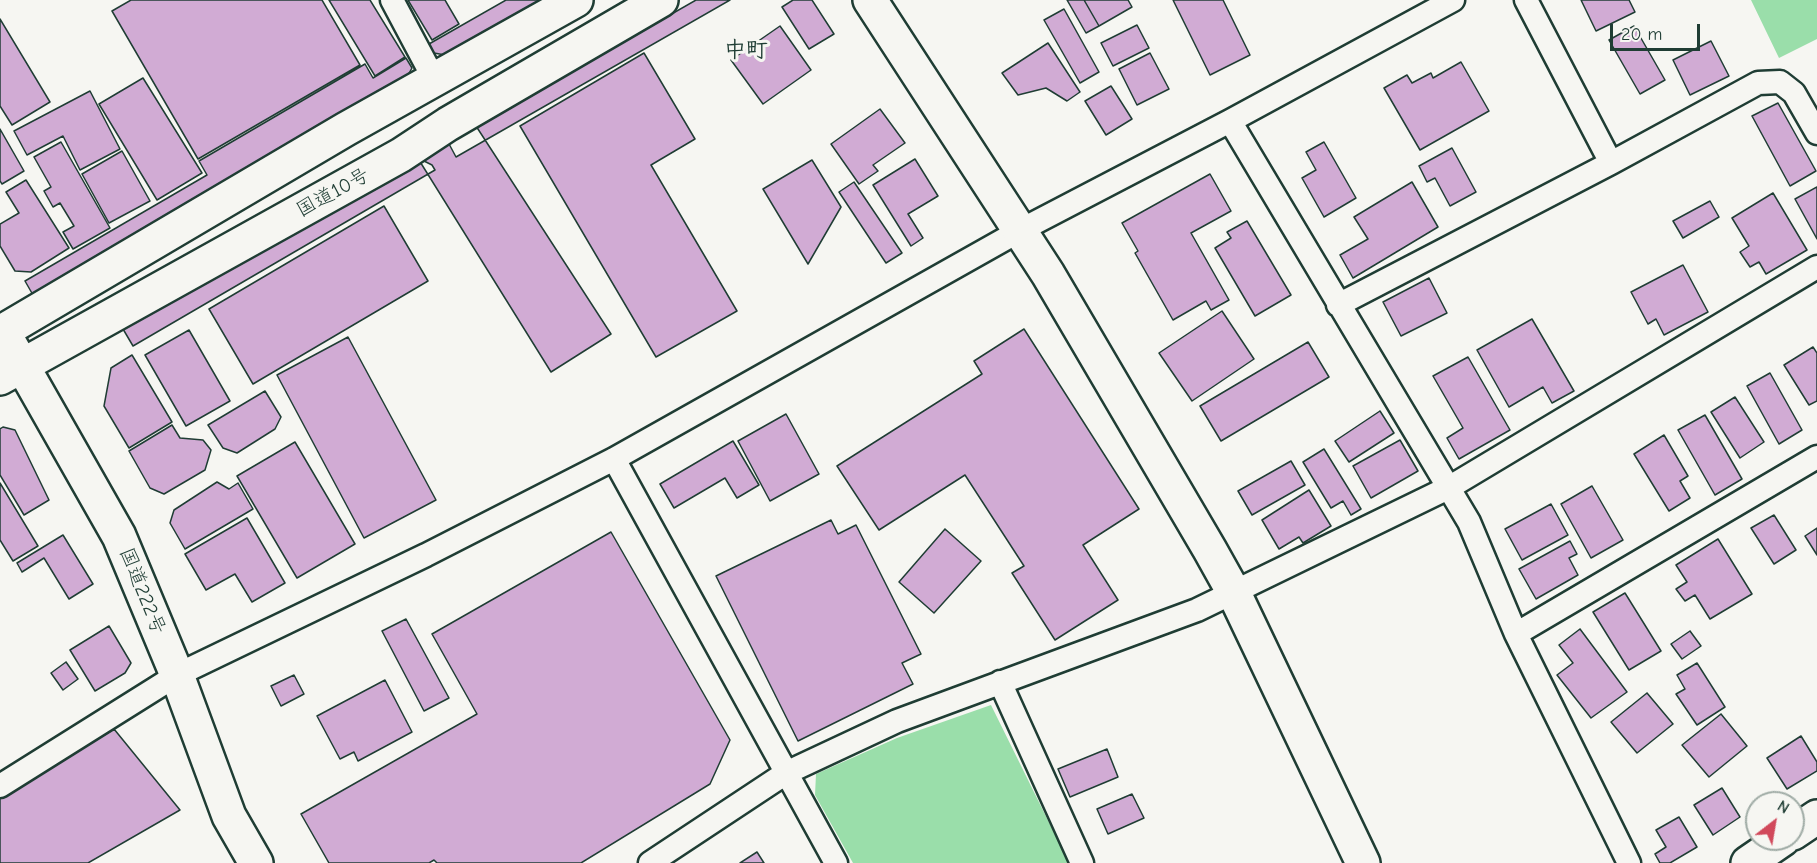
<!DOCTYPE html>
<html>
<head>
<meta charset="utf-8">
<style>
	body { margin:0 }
	#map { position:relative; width:1817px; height:863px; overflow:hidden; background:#f6f6f2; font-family:"Comic Neue",sans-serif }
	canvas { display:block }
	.north { position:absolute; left:1745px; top:791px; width:60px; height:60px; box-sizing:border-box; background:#f6f6f2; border:2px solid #a0aca6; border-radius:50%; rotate:31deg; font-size:16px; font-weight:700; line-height:24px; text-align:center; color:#1f3d34 }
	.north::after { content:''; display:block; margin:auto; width:21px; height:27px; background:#d1495b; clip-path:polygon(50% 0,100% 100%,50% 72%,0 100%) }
	.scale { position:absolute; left:1610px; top:24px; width:90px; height:27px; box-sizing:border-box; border:3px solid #1f3d34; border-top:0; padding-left:8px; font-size:18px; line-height:21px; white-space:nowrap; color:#1f3d34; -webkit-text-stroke:4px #f6f6f2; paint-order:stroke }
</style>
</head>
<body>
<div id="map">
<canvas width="1817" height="863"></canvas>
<div class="north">N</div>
<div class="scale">20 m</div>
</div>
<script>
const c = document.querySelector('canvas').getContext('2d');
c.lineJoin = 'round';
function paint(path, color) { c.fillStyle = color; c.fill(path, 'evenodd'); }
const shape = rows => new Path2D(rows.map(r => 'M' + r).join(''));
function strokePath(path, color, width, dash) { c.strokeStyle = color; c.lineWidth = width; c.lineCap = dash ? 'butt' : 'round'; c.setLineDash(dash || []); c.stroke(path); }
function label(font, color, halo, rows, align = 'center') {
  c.font = font + ' "Comic Neue","Klee One",sans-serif'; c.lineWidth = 6; c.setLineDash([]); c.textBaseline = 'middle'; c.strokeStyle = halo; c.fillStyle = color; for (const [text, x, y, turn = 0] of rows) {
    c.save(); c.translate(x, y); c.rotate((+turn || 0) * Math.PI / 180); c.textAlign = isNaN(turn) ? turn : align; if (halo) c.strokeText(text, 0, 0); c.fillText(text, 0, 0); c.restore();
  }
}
const green = shape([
	[1751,0,1817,0,1817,39,1779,58],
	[991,705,1069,863,853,863,815,795,816,774,897,738]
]);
const building = shape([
	[131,0,322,0,360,65,198,159,112,11,131,0],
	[329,0,370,0,405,57,375,76,329,0],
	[408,0,445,0,459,24,432,40,408,0],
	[506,0,542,0,445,55,434,53,429,44,506,0],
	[696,0,730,0,456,157,448,142,696,0],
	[793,0,812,0,834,34,809,49,782,7,793,0],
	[1067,0,1084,0,1099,26,1086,33,1067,0],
	[1084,0,1128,0,1132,7,1099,26,1084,0],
	[1173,0,1223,0,1250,55,1210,75,1173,0],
	[1581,0,1629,0,1635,12,1596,31,1581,0],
	[1064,9,1099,72,1080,83,1044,20,1064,9],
	[0,19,50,102,12,125,0,106,0,19],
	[1137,25,1149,48,1113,66,1101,43,1137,25],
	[780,26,811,70,763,104,731,60,780,26],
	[1634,26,1665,80,1640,94,1609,40,1634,26],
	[1711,41,1729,76,1690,95,1673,60,1711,41],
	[1048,43,1080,92,1067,101,1046,88,1018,95,1002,73,1048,43],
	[644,53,695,139,651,165,737,311,656,357,520,126,644,53],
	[1150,53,1169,89,1137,105,1119,69,1150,53],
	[406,58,412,68,408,75,33,295,25,281,207,175,199,161,365,64,373,78,406,58],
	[1461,62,1489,111,1420,150,1384,88,1407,75,1412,83,1431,73,1433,78,1461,62],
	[143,78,202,173,157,200,99,104,143,78],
	[1111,86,1132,119,1106,135,1085,101,1111,86],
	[90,91,120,149,80,170,63,136,27,155,14,131,90,91],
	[1778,103,1816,171,1790,186,1752,116,1778,103],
	[880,109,905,143,873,165,878,171,859,184,831,144,880,109],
	[476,126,611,334,551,372,409,144,476,126],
	[0,129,24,171,2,184,0,181,0,129],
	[61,142,110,228,73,249,63,232,74,226,60,203,53,207,44,191,51,187,34,157,61,142],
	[1324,142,1356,198,1324,217,1302,178,1316,170,1306,152,1324,142],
	[1452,148,1476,192,1450,206,1435,178,1427,182,1419,166,1452,148],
	[122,151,150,201,109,223,82,174,122,151],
	[418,158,432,165,435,170,133,346,123,329,418,158],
	[915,159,938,196,908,214,923,238,911,246,873,185,915,159],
	[812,160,841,207,808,264,763,189,812,160],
	[1210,174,1231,211,1191,233,1229,300,1211,310,1206,301,1173,320,1135,253,1138,251,1122,223,1210,174],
	[26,180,69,248,31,272,15,271,0,246,0,224,19,213,6,192,26,180],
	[854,182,902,253,886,263,839,192,854,182],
	[1412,182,1438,227,1353,278,1340,255,1368,239,1354,217,1412,182],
	[1817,187,1817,239,1795,199,1817,187],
	[1773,193,1807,250,1766,274,1759,262,1750,267,1740,252,1749,246,1732,218,1773,193],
	[1710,201,1719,217,1683,238,1673,221,1710,201],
	[384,206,428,281,253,384,209,309,384,206],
	[1247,221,1291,295,1255,316,1215,248,1231,238,1227,232,1247,221],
	[1683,265,1708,312,1664,335,1656,319,1648,324,1631,292,1683,265],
	[1429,278,1447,313,1401,336,1383,302,1429,278],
	[1222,311,1254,359,1192,401,1159,353,1222,311],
	[1532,319,1574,391,1552,403,1543,387,1509,407,1477,350,1532,319],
	[1024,329,1139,509,1083,545,1118,600,1055,640,1012,573,1024,566,965,475,879,530,837,466,982,374,974,361,1024,329],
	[189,330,230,401,186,426,145,355,189,330],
	[348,337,436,500,364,538,277,375,348,337],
	[1308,342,1329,377,1221,441,1200,406,1308,342],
	[1813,347,1817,353,1817,401,1809,405,1784,365,1813,347],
	[132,355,172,422,129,448,104,406,111,368,132,355],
	[1468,357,1510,430,1459,459,1447,438,1463,428,1433,376,1468,357],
	[1770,373,1802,430,1779,444,1747,386,1770,373],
	[265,391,281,417,275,429,237,453,223,448,208,425,265,391],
	[1735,397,1764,442,1740,458,1711,412,1735,397],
	[1380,411,1394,433,1349,462,1335,441,1380,411],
	[786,414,819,474,770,501,738,441,786,414],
	[1705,415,1742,479,1715,495,1678,430,1705,415],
	[172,425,180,438,203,440,211,450,205,470,164,494,150,488,129,451,172,425],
	[3,427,15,430,49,500,24,515,0,475,0,429,3,427],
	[1664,435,1688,476,1680,481,1690,498,1669,511,1634,454,1664,435],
	[1400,440,1418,471,1371,498,1353,466,1400,440],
	[733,441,759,485,737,498,725,478,674,508,660,484,733,441],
	[295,442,355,544,297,578,237,476,295,442],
	[1324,449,1361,509,1351,515,1343,501,1331,508,1303,462,1324,449],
	[1291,461,1305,485,1252,515,1238,491,1291,461],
	[217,482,229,489,238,483,253,509,185,549,170,523,174,510,217,482],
	[0,483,38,546,13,561,0,540,0,483],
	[1592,486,1623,540,1591,558,1561,504,1592,486],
	[1309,490,1331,526,1303,543,1299,537,1279,549,1262,520,1309,490],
	[1551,504,1568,535,1522,560,1505,529,1551,504],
	[1774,515,1796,550,1774,564,1751,528,1774,515],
	[247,518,285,583,252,602,235,574,206,590,185,554,247,518],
	[831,520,838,534,856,525,921,654,902,663,913,684,798,741,716,576,831,520],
	[1817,528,1817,555,1805,536,1817,528],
	[945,529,981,561,934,613,899,582,945,529],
	[611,532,730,740,710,784,581,863,437,863,434,860,429,863,329,863,301,814,477,714,432,634,611,532],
	[63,535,93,584,69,599,44,558,22,572,17,563,63,535],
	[1718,539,1752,594,1710,619,1695,595,1685,601,1676,589,1687,582,1676,565,1718,539],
	[1570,541,1577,554,1569,558,1578,575,1536,599,1519,569,1570,541],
	[1625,593,1661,651,1629,670,1593,612,1625,593],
	[406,619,449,698,424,711,382,631,406,619],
	[109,626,131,663,125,673,95,691,70,650,109,626],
	[1580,629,1627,692,1591,718,1557,675,1573,663,1559,645,1580,629],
	[1690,631,1701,646,1682,659,1671,644,1690,631],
	[66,662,78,679,63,690,51,673,66,662],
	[1697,663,1725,707,1697,725,1676,694,1685,689,1677,675,1697,663],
	[294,675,304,694,281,706,271,686,294,675],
	[385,680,412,732,358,761,354,752,340,759,317,716,385,680],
	[1647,693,1673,724,1637,753,1611,722,1647,693],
	[1721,714,1747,746,1709,777,1682,745,1721,714],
	[114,729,180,810,88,863,0,863,0,798,114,729],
	[1801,736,1817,762,1817,771,1787,789,1767,758,1801,736],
	[1107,749,1118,777,1070,797,1058,769,1107,749],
	[1722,788,1740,817,1713,835,1694,805,1722,788],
	[1132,794,1144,818,1108,834,1097,809,1132,794],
	[1679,817,1697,847,1670,863,1660,863,1655,854,1666,847,1656,830,1679,817],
	[757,852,764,863,740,863,757,852]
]);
const street = shape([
	[392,0,434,79],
	[1526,0,1611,163],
	[1230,121,1469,522,1516,634,1629,863],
	[1338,305,1611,163,1758,83,1780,82,1794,93,1817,133],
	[614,459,836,863],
	[1516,634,1817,457],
	[1000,682,1082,863],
	[0,786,177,675,426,555,614,459,1021,230,1230,121,1453,0],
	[650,863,786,773,897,721,1197,610,1450,487,1817,267]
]);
const secondary = shape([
	[870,0,1048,274,1210,550,1234,593,1363,863],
	[1793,833,1817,817],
	[1748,863,1783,839]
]);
const highway = shape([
	[0,333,346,129,576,0],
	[11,346,119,536,177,675,229,816,256,863],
	[0,378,401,155,448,124,661,0]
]);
const streetNames = [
	["国道10号",333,193,-29],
	["国道222号",142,591,68]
];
const quarterNames = [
	["中町",746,51]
];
paint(green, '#9adeaa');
paint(building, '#d1abd4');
strokePath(building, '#1f3d34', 1.5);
strokePath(street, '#1f3d34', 27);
strokePath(secondary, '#1f3d34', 38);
strokePath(highway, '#1f3d34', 38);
strokePath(street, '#f6f6f2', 22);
strokePath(secondary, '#f6f6f2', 33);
strokePath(highway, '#f6f6f2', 33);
label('20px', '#1f3d34', '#f6f6f2', streetNames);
label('bold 22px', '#1f3d34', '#f6f6f2', quarterNames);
</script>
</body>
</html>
